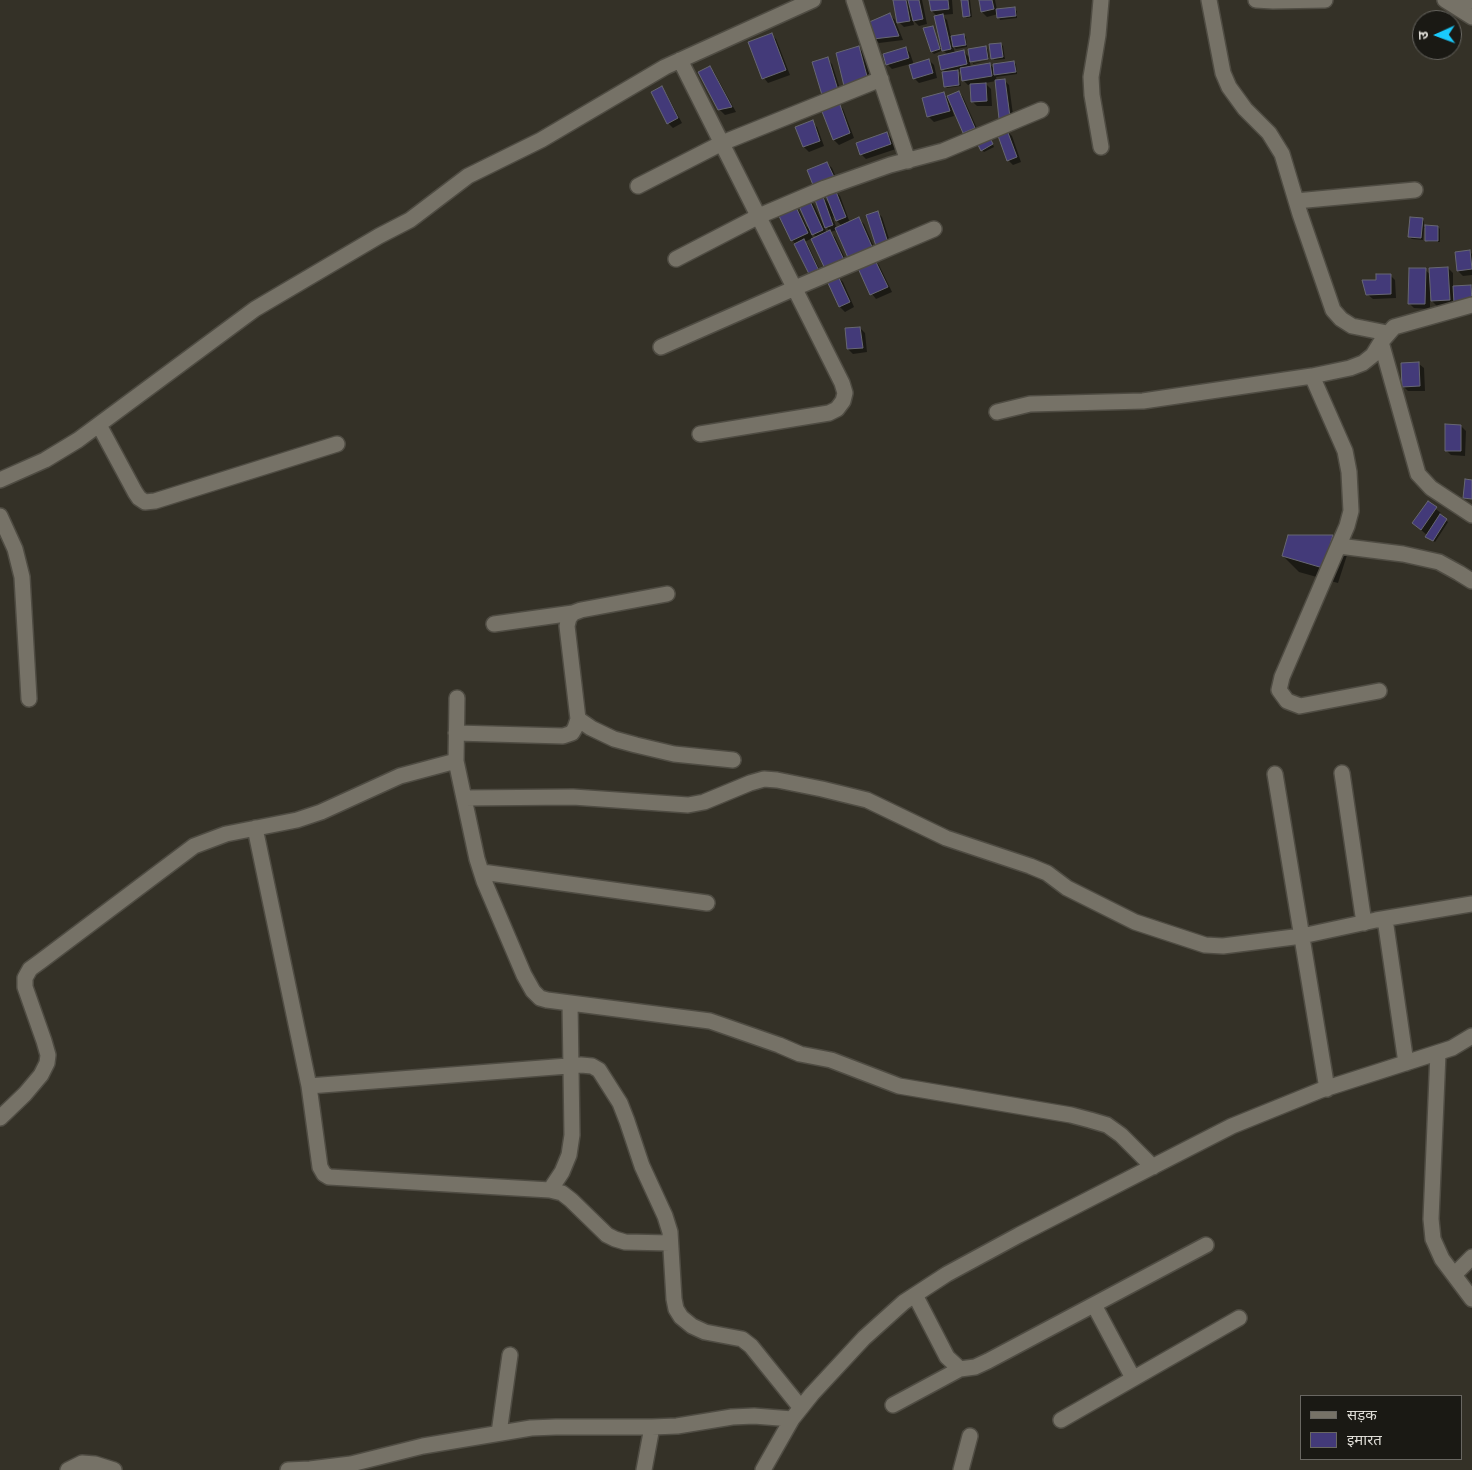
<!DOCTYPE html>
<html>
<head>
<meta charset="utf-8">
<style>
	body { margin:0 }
	#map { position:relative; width:1472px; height:1470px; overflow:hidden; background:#343127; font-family:Jost,"Noto Sans Devanagari",sans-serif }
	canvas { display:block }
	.legend { position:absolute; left:1300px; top:1395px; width:162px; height:65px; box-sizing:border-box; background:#1a1914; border:1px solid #696762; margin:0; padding:6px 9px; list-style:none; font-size:15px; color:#dfddd7 }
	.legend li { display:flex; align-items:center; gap:10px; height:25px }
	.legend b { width:25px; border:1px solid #696762 }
	.north { position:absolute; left:1412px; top:10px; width:50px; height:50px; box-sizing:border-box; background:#1a1914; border:1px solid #696762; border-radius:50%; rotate:268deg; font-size:14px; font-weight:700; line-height:20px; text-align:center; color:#dfddd7 }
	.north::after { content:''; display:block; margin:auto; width:18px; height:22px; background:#1acafc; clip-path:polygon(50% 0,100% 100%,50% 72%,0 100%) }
</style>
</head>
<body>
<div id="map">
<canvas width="1472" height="1470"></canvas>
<ul class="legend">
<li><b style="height:6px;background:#767267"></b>सड़क</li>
<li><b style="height:14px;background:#433a79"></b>इमारत</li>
</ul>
<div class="north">उ</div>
</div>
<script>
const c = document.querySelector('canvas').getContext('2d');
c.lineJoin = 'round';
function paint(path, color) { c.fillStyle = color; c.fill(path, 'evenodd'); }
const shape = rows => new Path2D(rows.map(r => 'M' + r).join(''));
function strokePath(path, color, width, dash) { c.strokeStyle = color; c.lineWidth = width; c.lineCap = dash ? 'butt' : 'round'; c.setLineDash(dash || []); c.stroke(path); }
const shadow = shape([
	[895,0,922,0,927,24,919,26,913,20,914,25,904,27,899,22],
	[930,0,952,0,953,14,942,15,947,20,951,37,964,35,966,37,967,47,956,49,953,46,955,53,963,51,971,59,986,47,988,50,989,58,971,62,969,60,971,67,990,65,995,69,1013,62,1016,64,1017,74,996,77,997,81,1004,80,1009,85,1014,122,1005,123,996,81,985,83,991,89,992,106,977,106,972,101,971,85,968,85,963,80,962,71,957,72,959,74,961,86,947,88,945,86,947,73,942,69,948,55,940,47,941,51,934,54,932,52,932,27,940,47,942,47,937,16,932,11],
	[962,0,970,0,972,17,967,18,965,16],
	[980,0,995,0,997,10,1014,9,1017,11,1017,18,1000,20,998,14,987,17,982,12],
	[890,15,895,20,903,40,879,43,874,38],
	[771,34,776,39,790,75,768,83,764,78],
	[1001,44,1003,46,1005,59,994,60],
	[859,48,864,53,872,85,850,90],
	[906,48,910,53,914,65,929,60,934,65,937,78,919,83,914,78,910,64,892,69,887,64],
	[827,59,832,64,842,95,828,99],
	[990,60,973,64,973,63],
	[710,68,714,72,736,112,725,115,719,109],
	[661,88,666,93,682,123,673,128,668,123],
	[959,92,963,97,979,133,969,138,964,133,954,108,952,109,954,116,934,122,929,117,924,99,944,93,947,97],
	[838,104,843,109,854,138,839,145,834,140],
	[812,122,817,127,824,146,809,152,804,147],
	[1007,131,1012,136,1021,162,1013,165,1008,160],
	[887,134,892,139,896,149,866,159,861,154],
	[990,138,994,147,984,152,982,150],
	[827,163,832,168,838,182,819,190],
	[835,191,840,196,850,223,859,219,864,224,877,254,837,230,830,232,835,237,849,267,827,270,812,238,805,242,808,245,823,277,792,240,795,207,800,212,807,227,810,226,809,200,814,205,827,233,831,232,826,227,822,196,831,205],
	[832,216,842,226,837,229],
	[809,230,817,238,814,240],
	[877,212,882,217,892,248,882,250],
	[1422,219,1424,221,1424,227,1438,227,1440,229,1440,242,1428,242,1426,240,1426,228,1424,228,1423,240,1412,239,1409,237],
	[1470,252,1472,254,1472,275,1463,276,1458,271],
	[874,260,879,265,892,292,876,299,872,294],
	[1448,268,1453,273,1453,287,1471,286,1472,287,1472,307,1454,305,1437,306,1432,301,1432,295,1430,295,1430,309,1414,308,1409,303,1425,270,1431,275],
	[1390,275,1395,280,1396,298,1373,299,1367,294,1377,281],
	[838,277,843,282,854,307,845,312,840,307,829,281],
	[860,328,865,333,867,352,853,354,848,349],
	[1419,364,1424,368,1425,391,1408,391,1403,386],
	[1461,426,1466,431,1465,456,1451,455,1446,450],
	[1428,503,1441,513,1440,516,1448,522,1435,542,1413,523],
	[1332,536,1348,552,1338,583,1299,572,1283,556]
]);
const building = shape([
	[893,0,906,0,910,21,897,23,893,0],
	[908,0,919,0,923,19,913,21,908,0],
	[929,0,948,0,949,9,931,11,929,0],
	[961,0,968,0,970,16,963,17,961,0],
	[979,0,992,0,994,9,981,12,979,0],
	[1015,7,1016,16,997,18,996,9,1015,7],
	[890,13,899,36,873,39,867,23,890,13],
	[943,14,951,49,942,51,934,16,943,14],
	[933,26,940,49,931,52,923,28,933,26],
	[772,33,786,70,762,79,748,42,772,33],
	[964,34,966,45,953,47,951,36,964,34],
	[1001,43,1003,57,991,59,989,44,1001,43],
	[859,46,868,80,844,86,836,53,859,46],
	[986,46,988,59,970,62,968,49,986,46],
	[906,47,909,58,886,65,883,54,906,47],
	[964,50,967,64,941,70,938,56,964,50],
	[828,57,838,90,822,95,812,62,828,57],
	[929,59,933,73,913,79,909,65,929,59],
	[1014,61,1016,72,994,75,993,64,1014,61],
	[990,63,992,76,962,81,960,68,990,63],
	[710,66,732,107,718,110,698,72,710,66],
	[958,70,959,85,944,87,942,72,958,70],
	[1005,79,1010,117,999,119,995,80,1005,79],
	[986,83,987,101,971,102,970,84,986,83],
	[662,86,678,118,667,124,651,92,662,86],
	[959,91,975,128,963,133,947,96,959,91],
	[944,92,950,111,927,117,922,98,944,92],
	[839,102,850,133,833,140,821,109,839,102],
	[813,120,820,141,803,147,795,127,813,120],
	[1007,130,1017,157,1007,161,997,133,1007,130],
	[887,132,891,144,860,155,856,143,887,132],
	[988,134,993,144,981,151,976,141,988,134],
	[827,162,834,177,813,185,807,170,827,162],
	[835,189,846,217,836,221,825,193,835,189],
	[822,194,833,225,825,228,814,197,822,194],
	[809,199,823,230,812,235,798,204,809,199],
	[795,205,808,233,791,241,778,214,795,205],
	[878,211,888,243,876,246,866,215,878,211],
	[859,217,873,249,849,260,835,228,859,217],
	[1410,217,1423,218,1421,238,1408,237,1410,217],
	[1425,225,1438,226,1438,241,1425,241,1425,225],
	[830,230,845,262,826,271,811,239,830,230],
	[804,239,819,271,810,276,794,244,804,239],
	[1470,250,1472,269,1457,271,1455,252,1470,250],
	[874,258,888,287,870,295,857,266,874,258],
	[1448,267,1450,300,1431,301,1429,268,1448,267],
	[1409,268,1426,268,1425,304,1408,304,1409,268],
	[1376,274,1391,274,1391,294,1366,295,1362,280,1376,280,1376,274],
	[838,276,850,302,839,307,827,281,838,276],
	[1471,285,1472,302,1454,303,1453,286,1471,285],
	[860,327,863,348,847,349,845,328,860,327],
	[1419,362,1420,386,1402,387,1401,363,1419,362],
	[1445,424,1461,425,1461,451,1445,451,1445,424],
	[1465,479,1472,480,1472,499,1463,498,1465,479],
	[1428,501,1437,507,1421,530,1412,523,1428,501],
	[1440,514,1447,519,1433,541,1425,537,1440,514],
	[1288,535,1333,535,1323,568,1282,556,1288,535]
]);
const minor = shape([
	[854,0,908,161],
	[1101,0,1098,35,1091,77,1092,95,1101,147],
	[1209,0,1223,73,1229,87,1245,109,1269,133,1282,154,1300,214,1333,310,1341,319,1352,326,1387,333],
	[1256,0,1273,1,1325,0],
	[1445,0,1472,17],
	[1454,5,1472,1],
	[680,60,842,383,845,393,843,401,837,409,829,413,700,434],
	[638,186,722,143,881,79],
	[1296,201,1415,190],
	[676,259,759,216,825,188,890,165,943,151,1041,110],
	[1381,342,1418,474,1431,488,1472,515],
	[661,347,795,288,934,229],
	[1312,376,1345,451,1349,472,1351,511,1347,526,1282,677,1279,690,1287,701,1300,706,1379,691],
	[997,412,1030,404,1143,401,1312,376,1350,368,1363,363,1373,355,1381,342,1394,327,1472,305],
	[99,425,135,492,139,498,145,502,155,501,337,444],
	[0,480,45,460,78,440,255,309,379,236,410,220,468,176,541,140,665,67,813,0],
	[0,516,15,549,22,577,29,699],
	[1339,546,1403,554,1439,562,1459,573,1472,581],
	[494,624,573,613],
	[457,698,456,761,477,859,484,881,524,975,533,991,540,998,547,1000,710,1021,779,1045,800,1054,831,1060,899,1086,1071,1115,1090,1120,1107,1125,1121,1135,1153,1167],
	[578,719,591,728,614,739,636,745,674,754,733,760],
	[456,733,563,736,572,733,575,728,578,719,567,626,569,618,573,613,581,610,667,594],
	[1342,773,1364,923],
	[1275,774,1327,1089],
	[464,798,573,797,688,805,704,802,750,783,764,779,777,780,822,789,867,800,946,838,1030,866,1047,873,1067,888,1135,922,1205,945,1223,946,1302,936,1376,920,1472,904],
	[255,828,309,1086,320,1167,324,1174,329,1177,550,1190,562,1193,571,1200,607,1235,615,1239,625,1242,670,1243],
	[482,872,707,903],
	[1385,919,1406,1063],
	[1438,1053,1431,1219,1433,1239,1442,1259,1472,1299],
	[309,1086,581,1065,592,1066,599,1070,620,1103,627,1121,642,1166,665,1216,670,1232,674,1299,676,1309,681,1317,692,1326,705,1332,742,1339,751,1346,801,1408],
	[0,1118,25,1094,41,1075,47,1063,48,1055,44,1041,25,987,25,978,30,969,41,961,194,846,226,834,297,820,321,812,400,776,456,761],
	[550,1190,562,1172,569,1155,572,1135,570,1003],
	[1454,1275,1472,1257],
	[915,1295,947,1357,960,1369,975,1367,988,1361,1206,1245],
	[1094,1305,1133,1378],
	[893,1405,960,1369],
	[1061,1420,1239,1318],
	[499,1433,510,1355],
	[68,1470,82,1463,95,1464,114,1470],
	[288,1470,310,1469,351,1464,423,1446,531,1428,556,1427,652,1427,677,1426,732,1417,754,1416,792,1419],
	[644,1470,652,1427],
	[763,1470,792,1419,812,1394,864,1338,904,1302,947,1274,1019,1235,1232,1126,1321,1090,1452,1048,1472,1036],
	[961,1470,970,1436]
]);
paint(shadow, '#0007');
paint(building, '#433a79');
strokePath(building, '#676772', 1);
strokePath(minor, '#4f4c43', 18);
strokePath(minor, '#767267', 15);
</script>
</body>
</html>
